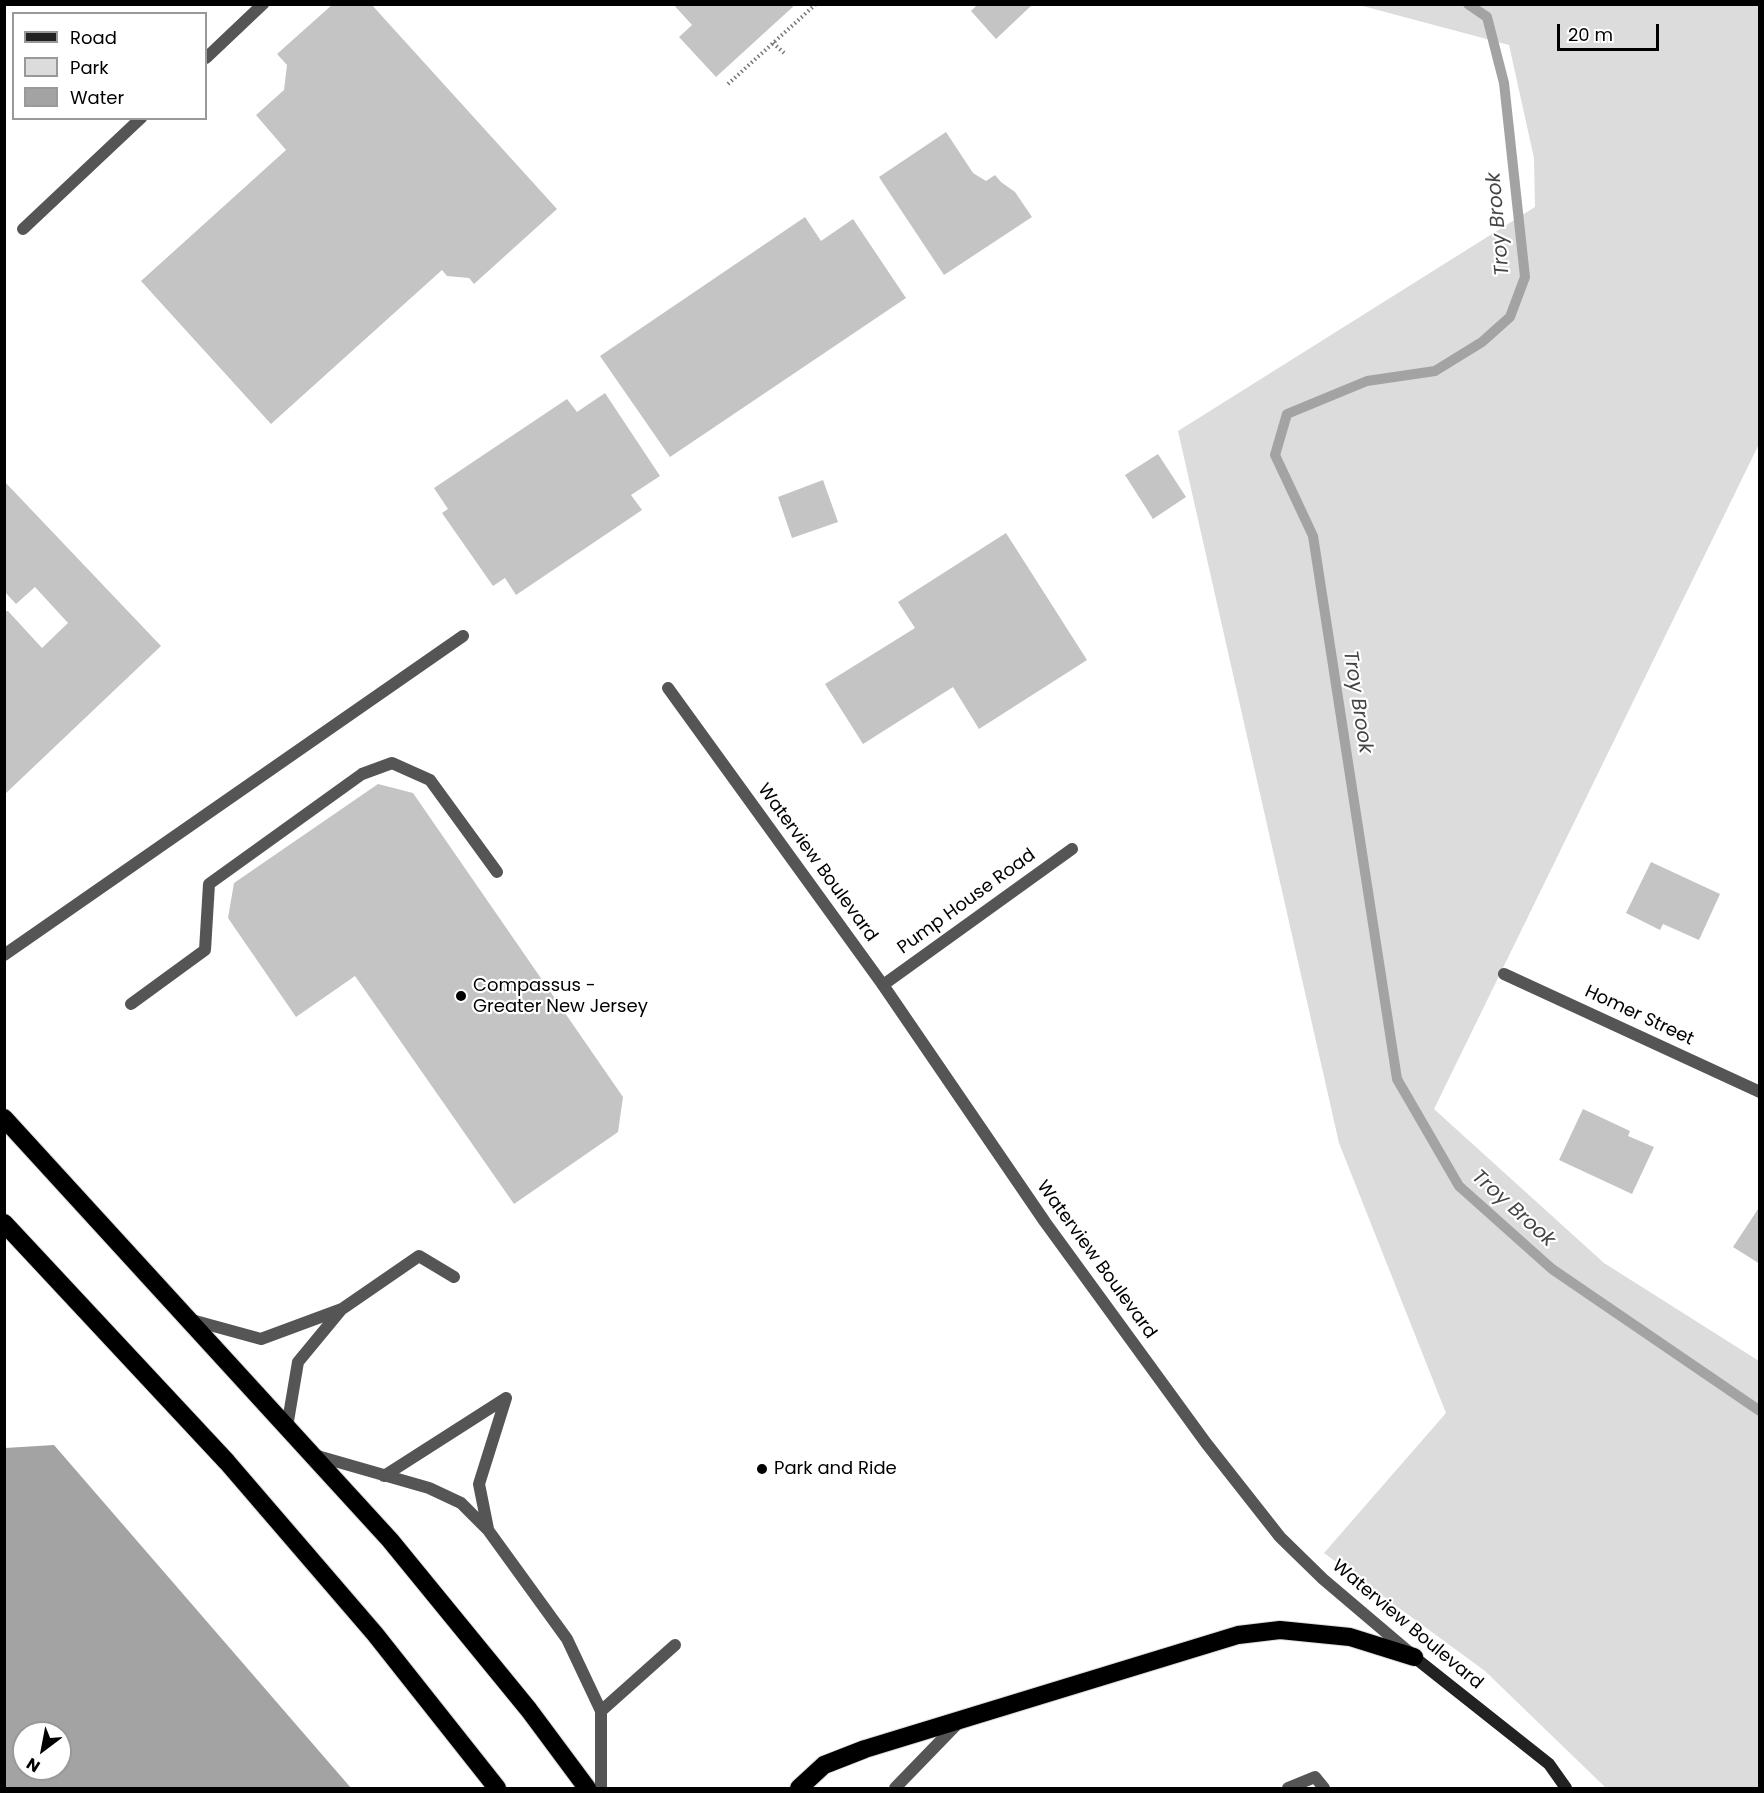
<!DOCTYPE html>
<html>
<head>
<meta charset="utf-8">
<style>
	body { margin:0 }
	#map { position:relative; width:1764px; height:1793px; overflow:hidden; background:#fff; font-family:Poppins,sans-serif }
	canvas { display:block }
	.frame { position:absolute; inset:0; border:6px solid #000; pointer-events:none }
	.legend { position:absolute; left:12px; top:12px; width:195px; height:108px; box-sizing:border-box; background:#fff; border:2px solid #999; margin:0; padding:8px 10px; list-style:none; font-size:18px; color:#000 }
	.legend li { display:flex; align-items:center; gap:12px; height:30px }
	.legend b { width:30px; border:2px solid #999 }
	.north { position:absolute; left:12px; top:1721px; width:60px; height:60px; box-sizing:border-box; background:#fff; border:2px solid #999; border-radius:50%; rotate:212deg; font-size:16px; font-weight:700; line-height:24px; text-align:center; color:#000 }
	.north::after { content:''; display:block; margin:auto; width:21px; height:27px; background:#000; clip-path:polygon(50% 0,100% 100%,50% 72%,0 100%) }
	.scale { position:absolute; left:1557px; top:24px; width:102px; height:27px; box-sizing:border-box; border:3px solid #000; border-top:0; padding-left:8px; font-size:18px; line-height:21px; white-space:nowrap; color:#000; -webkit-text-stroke:4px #fff; paint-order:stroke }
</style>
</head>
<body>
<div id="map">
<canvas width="1764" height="1793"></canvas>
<div class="frame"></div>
<ul class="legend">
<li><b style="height:8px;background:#222"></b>Road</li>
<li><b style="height:16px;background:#dcdcdc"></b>Park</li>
<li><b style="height:16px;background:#a3a3a3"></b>Water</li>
</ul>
<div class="north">N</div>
<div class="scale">20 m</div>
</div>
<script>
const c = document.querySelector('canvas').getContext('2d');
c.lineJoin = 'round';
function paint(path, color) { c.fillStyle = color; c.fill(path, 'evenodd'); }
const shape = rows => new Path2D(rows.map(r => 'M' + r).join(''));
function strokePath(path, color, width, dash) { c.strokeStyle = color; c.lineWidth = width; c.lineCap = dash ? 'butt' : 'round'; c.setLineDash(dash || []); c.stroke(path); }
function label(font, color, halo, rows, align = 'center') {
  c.font = font + ' Poppins,sans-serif'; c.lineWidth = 4.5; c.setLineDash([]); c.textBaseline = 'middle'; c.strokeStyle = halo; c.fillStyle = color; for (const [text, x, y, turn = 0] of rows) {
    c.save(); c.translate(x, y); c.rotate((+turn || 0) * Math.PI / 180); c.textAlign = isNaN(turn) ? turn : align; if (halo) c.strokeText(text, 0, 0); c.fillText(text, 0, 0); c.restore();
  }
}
const green = shape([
	[1359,5,1759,5,1759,444,1434,1109,1604,1263,1759,1361,1759,1788,1606,1788,1485,1671,1324,1553,1446,1413,1339,1143,1178,431,1535,207,1534,158,1509,45]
]);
const water = shape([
	[54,1445,351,1788,5,1788,5,1448],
	[24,1733,60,1733,60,1769,24,1769]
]);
const stream = shape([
	[1468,4,1487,17,1504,83,1525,277,1510,317,1482,342,1435,371,1367,381,1287,414,1275,455,1313,536,1397,1079,1459,1186,1552,1269,1760,1411]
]);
const building = shape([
	[333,4,371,4,557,209,474,284,469,278,447,276,442,270,271,424,141,281,286,150,256,115,284,90,287,65,277,54],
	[673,4,796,4,716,77,679,37,692,25],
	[978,4,1033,4,996,39,971,11],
	[946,132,973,173,986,181,995,175,1001,182,1015,192,1032,217,944,275,879,177],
	[805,217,821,241,853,219,906,298,670,457,600,356],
	[605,393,660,476,631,495,642,510,516,595,505,578,493,586,442,513,448,509,434,488,567,399,577,412],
	[1158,454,1186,497,1153,519,1125,475],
	[823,480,838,522,792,538,778,497],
	[4,481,161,646,4,795,4,611,8,611,42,648,68,623,35,587,16,604,4,591],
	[1006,533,1087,660,979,729,953,687,863,744,825,684,915,628,898,602],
	[378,784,413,793,623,1097,618,1132,514,1204,355,976,296,1017,228,918,234,883],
	[1651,862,1720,894,1699,940,1663,924,1660,930,1626,913],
	[1583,1109,1630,1131,1628,1136,1654,1147,1632,1194,1559,1160],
	[1760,1206,1760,1264,1733,1247]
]);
const path = shape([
	[773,43,784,53],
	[728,84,816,4]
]);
const lane = shape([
	[206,58,263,4],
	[23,229,141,118],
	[4,955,463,636],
	[883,985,1072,849],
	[131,1004,205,950,209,884,362,774,392,763,430,780,497,872],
	[188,1319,261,1339,342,1309,419,1256,454,1277],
	[287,1427,298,1362,341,1310],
	[314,1455,429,1488,461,1503,488,1530,567,1639,601,1711,601,1788],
	[384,1476,506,1398],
	[488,1529,479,1484,506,1398],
	[601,1711,675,1645],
	[895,1788,959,1722],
	[1288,1788,1315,1777,1324,1788]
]);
const street = shape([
	[668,688,883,985,1045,1222,1206,1443,1280,1537,1323,1579,1409,1652],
	[1504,974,1760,1092]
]);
const secondary = shape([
	[1414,1657,1549,1764,1566,1788]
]);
const highway = shape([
	[4,1118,390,1540,529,1710,587,1788],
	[4,1223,227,1462,375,1634,497,1788],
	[799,1788,824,1765,865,1749,1238,1635,1280,1630,1350,1637,1414,1657]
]);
const markers = [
	[461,996,6,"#000"],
	[762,1469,6,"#000"]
];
const streetNames = [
	["Waterview Boulevard",817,863,54],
	["Pump House Road",967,902,-36],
	["Homer Street",1639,1016,25],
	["Waterview Boulevard",1096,1260,54],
	["Waterview Boulevard",1407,1625,40]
];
const poiNames = [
	["Compassus -",473,986],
	["Greater New Jersey",473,1007],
	["Park and Ride",774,1469]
];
const waterNames = [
	["Troy Brook",1499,224,-95],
	["Troy Brook",1357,702,81],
	["Troy Brook",1513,1209,42]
];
paint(green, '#dcdcdc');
paint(water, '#a3a3a3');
strokePath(stream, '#a3a3a3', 10);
paint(building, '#c4c4c4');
strokePath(highway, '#dbdbdb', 20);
strokePath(path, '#777', 4, [1.5, 3]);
strokePath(lane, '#555', 12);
strokePath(street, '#555', 12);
strokePath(secondary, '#222', 12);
strokePath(highway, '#000', 18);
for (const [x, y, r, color] of markers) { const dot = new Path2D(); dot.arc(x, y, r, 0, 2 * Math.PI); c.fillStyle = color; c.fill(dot); strokePath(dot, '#fff', 2); }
label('18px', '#000', '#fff', streetNames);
label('18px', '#000', '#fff', poiNames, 'left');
label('italic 20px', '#444', '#fff', waterNames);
</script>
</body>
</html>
